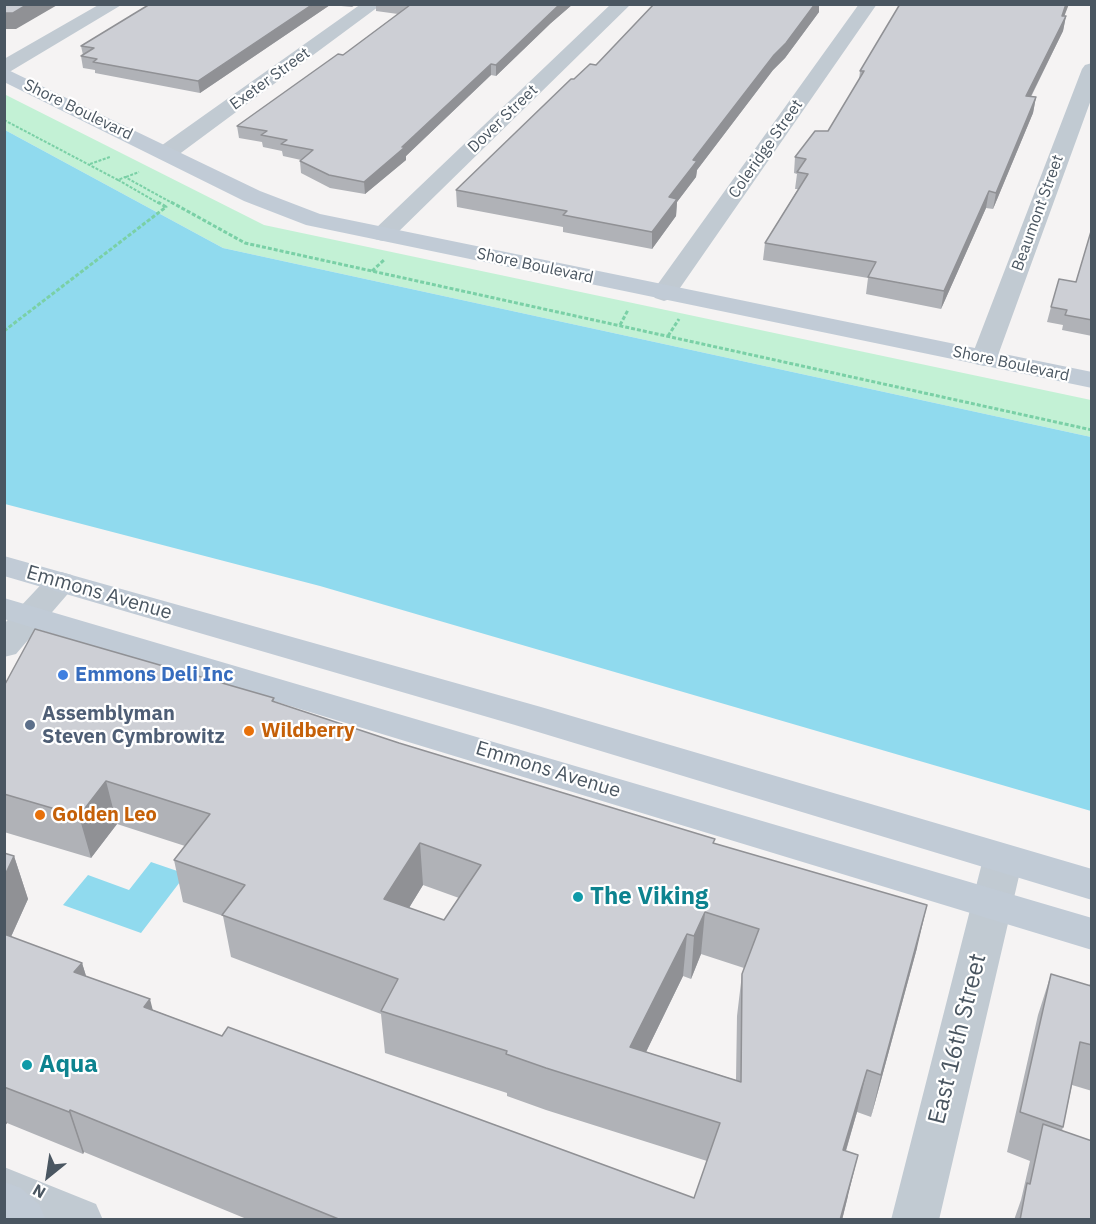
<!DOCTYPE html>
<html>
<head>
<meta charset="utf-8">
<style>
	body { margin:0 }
	#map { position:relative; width:1096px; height:1224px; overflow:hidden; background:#f5f3f3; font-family:"IBM Plex Sans",sans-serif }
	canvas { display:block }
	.frame { position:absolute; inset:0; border:6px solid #4a5661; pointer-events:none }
	.north { position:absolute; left:18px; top:1146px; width:60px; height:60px; -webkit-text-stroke:4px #fff; paint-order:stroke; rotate:210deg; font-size:16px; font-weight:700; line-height:24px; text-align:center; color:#4a5661 }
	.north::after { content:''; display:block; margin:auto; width:21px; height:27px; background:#4a5661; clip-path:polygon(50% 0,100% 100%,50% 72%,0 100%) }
</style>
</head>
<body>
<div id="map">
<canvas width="1096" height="1224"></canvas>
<div class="frame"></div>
<div class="north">N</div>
</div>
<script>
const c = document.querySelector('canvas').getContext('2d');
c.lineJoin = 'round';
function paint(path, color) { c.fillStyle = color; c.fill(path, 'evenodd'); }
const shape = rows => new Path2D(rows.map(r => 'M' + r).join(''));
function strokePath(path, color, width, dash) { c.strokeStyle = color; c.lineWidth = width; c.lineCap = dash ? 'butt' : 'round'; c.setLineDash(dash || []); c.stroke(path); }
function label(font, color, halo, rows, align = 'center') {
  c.font = font + ' "IBM Plex Sans",sans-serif'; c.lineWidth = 4.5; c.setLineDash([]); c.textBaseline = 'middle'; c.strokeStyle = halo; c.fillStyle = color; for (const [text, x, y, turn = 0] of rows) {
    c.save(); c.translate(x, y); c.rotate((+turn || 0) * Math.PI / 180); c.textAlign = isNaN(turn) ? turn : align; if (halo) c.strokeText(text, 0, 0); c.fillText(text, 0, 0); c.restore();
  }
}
const green = shape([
	[4,94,264,225,1091,400,1091,437,223,248,5,130]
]);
const water = shape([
	[5,130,223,248,1091,437,1091,811,320,586,5,504],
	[151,862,186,874,141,933,63,905,88,875,129,890]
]);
const pathFar1 = shape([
	[4,120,118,180,125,177,174,204],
	[90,164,110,157],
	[126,177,139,172],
	[118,180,160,204]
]);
const path = shape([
	[171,202,245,243,1092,430],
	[372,271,384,260],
	[620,325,628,310],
	[4,331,166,207,158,202],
	[668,336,679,319]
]);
const minor = shape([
	[100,4,123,4,11,71,4,73,4,59,100,4],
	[361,4,382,4,174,158,166,159,158,158,155,153,158,148,361,4],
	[611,4,631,4,391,239,383,241,375,239,371,234,375,229,611,4],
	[859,4,877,4,673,298,664,301,655,298,651,293,655,288,859,4],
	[1092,63,1092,97,997,358,993,364,984,366,975,364,971,358,1082,69,1085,65,1092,63],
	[61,572,72,575,77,582,72,589,16,654,4,657,4,624,50,575,61,572],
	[1003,844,1017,848,1023,859,939,1220,891,1220,983,859,989,848,1003,844],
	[4,1167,96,1204,103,1220,23,1220,4,1212,4,1167]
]);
const secondary = shape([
	[4,68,260,191,320,214,1092,372,1092,388,306,225,244,201,4,82,4,68],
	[4,556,541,707,1092,869,1092,900,515,725,4,576,4,556],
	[4,598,1092,918,1092,950,4,619,4,598],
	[4,1182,21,1188,39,1204,46,1220,4,1220,4,1182]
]);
const wall = shape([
	[150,4,357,4,352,7,330,5,200,93,95,73,95,70,83,68,81,56,83,55,81,46],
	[376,4,573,4,551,23,496,76,491,75,406,156,406,160,365,194,330,188,301,173,300,161,301,160,283,156,282,151,263,147,262,142,239,138,237,126,343,55,398,14,376,11],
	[651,4,819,4,819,12,785,58,773,70,697,170,696,177,677,202,676,216,652,249,563,232,563,227,457,207,456,190,574,79,596,65,651,7],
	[1064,16,1066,16,1063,31,1031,97,1036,97,1033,113,993,209,986,208,941,309,866,294,868,278,763,260,765,243,798,189,795,189,797,174,794,173,795,157,828,131,859,80,860,71],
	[1092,228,1092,336,1062,330,1063,325,1047,322,1051,307,1076,282],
	[4,686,274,698,274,702,399,743,714,843,917,948,871,1117,857,1112,846,1151,848,1196,842,1220,249,1220,84,1152,83,1154,7,1123,4,1127,4,853,14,856,28,899,11,937,82,963,86,976,153,1010,222,1036,694,1198,707,1161,546,1110,507,1096,507,1093,385,1053,381,1014,231,957,223,916,183,902,174,860,185,846,117,824,91,858,4,832],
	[423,885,459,898,444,920,409,908],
	[701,954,744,968,742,974,737,1016,736,1080,646,1052,683,976,691,979],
	[1051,974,1089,986,1092,979,1092,1091,1072,1085,1062,1131,1092,1220,1014,1220,1021,1200,1030,1161,1007,1152,1038,1015]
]);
const shadedWall = shape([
	[28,4,59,4,16,29,4,29,4,13],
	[313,4,330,5,200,93,198,81],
	[560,4,573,4,551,23,496,76,496,65],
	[812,4,819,4,819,12,785,58,773,70,697,170,696,177,677,202,676,216,652,249,652,232,669,197,693,160],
	[1066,4,1069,4,1059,30,1062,16],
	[1066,16,1063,31,1023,112,1026,96],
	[491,64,491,75,406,156,406,160,365,194,364,182],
	[1036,97,1033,113,993,209,996,193],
	[989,191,986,208,941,309,944,291],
	[106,781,117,824,91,858,79,816],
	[420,843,423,885,388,942,384,899],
	[14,856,28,899,4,952,4,877],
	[927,905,917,948,871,1117,881,1075],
	[705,912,701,954,691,979,694,936],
	[687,934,683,976,628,1089,630,1047],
	[82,963,95,1005,74,972],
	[150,999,161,1042,144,1007],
	[867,1070,857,1112,834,1191,843,1150],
	[70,1110,84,1152,83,1154,69,1112],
	[4,1117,7,1123,4,1127],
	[858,1155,842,1220,840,1220]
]);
const building = shape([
	[4,4,28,4,13,13,4,13,4,4],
	[150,4,313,4,198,81,93,62,97,59,81,56,94,48,81,46,150,4],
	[407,4,560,4,496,65,491,64,402,147,405,147,364,182,329,175,300,161,313,150,281,144,287,140,261,135,267,131,237,126,338,54,343,55,410,5,407,4],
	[654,4,815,4,786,43,774,55,693,160,697,161,669,197,677,199,652,232,563,215,567,211,456,190,571,79,574,79,590,64,596,65,654,4],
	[900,4,1066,4,1062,16,1066,16,1026,96,1036,97,996,193,989,191,944,291,868,277,876,262,765,243,808,174,797,172,806,159,795,157,815,131,828,131,864,71,860,71,900,4],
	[1092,228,1092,320,1065,315,1067,310,1051,307,1059,279,1076,282,1092,228],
	[35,629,274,698,272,701,399,743,715,839,713,843,927,905,881,1075,867,1070,843,1150,858,1155,840,1220,341,1220,70,1110,69,1112,4,1087,4,934,82,963,74,972,150,999,144,1007,222,1036,228,1027,694,1198,720,1123,546,1068,506,1054,507,1051,381,1011,398,979,222,915,245,885,174,860,210,814,106,781,79,816,4,794,4,686,35,629],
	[420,843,481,865,444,920,384,899,420,843],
	[705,912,759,929,742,974,741,1082,630,1047,687,934,694,936,705,912],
	[4,853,14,856,4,877,4,853],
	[1051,974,1091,986,1092,985,1092,1045,1080,1042,1063,1127,1020,1112,1051,974],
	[1043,1124,1092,1141,1092,1220,1020,1220,1027,1183,1030,1184,1043,1124]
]);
const markers = [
	[63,675,6,"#3f7fe0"],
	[30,725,6,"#5c6f8a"],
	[249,731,6,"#e8710a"],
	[40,815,6,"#e8710a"],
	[578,897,6,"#0f9aa8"],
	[27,1065,6,"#0f9aa8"]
];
const farStreetnames = [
	["Exeter Street",270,79,-36],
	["Shore Boulevard",78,110,26],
	["Dover Street",503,119,-44],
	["Coleridge Street",766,149,-55],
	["Beaumont Street",1038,213,-70],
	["Shore Boulevard",535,266,12],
	["Shore Boulevard",1011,364,12]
];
const streetNames = [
	["Emmons Avenue",99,593,16],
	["Emmons Avenue",548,770,17]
];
const shopNames = [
	["Emmons Deli Inc",75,675]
];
const serviceNames = [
	["Assemblyman",42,714],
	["Steven Cymbrowitz",42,737]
];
const foodNames = [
	["Wildberry",261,731],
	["Golden Leo",52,815]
];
const nearCulturenames = [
	["The Viking",590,897],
	["Aqua",39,1065]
];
const nearStreetnames = [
	["East 16th Street",958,1039,-76]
];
paint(green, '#c3f1d5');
paint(water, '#90daee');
strokePath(pathFar1, '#7ad0a6', 2, [3, 1.5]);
strokePath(path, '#7ad0a6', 3, [4, 2]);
paint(minor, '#c1cad2');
paint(secondary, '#c1cbd6');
paint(wall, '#b0b2b7');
paint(shadedWall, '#909195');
paint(building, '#cdcfd5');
strokePath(building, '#909195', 1.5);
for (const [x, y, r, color] of markers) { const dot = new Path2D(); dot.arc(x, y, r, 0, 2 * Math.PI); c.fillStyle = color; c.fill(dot); strokePath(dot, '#fff', 2); }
label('16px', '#4a5661', '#fff', farStreetnames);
label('20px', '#4a5661', '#fff', streetNames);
label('bold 20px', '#366cbe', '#fff', shopNames, 'left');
label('bold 20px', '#4e5e75', '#fff', serviceNames, 'left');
label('bold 20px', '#c56008', '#fff', foodNames, 'left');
label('bold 24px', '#0d838f', '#fff', nearCulturenames, 'left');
label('24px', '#4a5661', '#fff', nearStreetnames);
</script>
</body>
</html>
